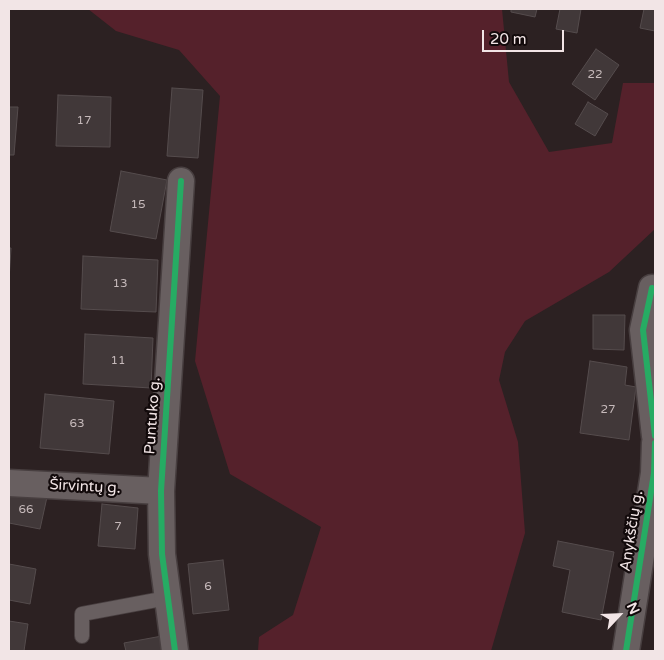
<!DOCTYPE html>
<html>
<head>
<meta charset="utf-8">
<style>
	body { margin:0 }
	#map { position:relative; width:664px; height:660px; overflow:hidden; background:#2c2122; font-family:"Varela Round",sans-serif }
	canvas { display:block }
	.frame { position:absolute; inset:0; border:10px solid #f2e5e6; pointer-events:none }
	.north { position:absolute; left:594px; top:590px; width:50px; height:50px; -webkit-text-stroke:4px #120a0b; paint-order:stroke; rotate:65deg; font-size:14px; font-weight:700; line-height:20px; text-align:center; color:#f2e5e6 }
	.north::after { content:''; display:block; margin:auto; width:18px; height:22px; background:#f2e5e6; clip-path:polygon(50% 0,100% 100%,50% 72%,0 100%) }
	.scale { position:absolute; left:482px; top:30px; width:82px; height:22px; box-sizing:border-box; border:2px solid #f2e5e6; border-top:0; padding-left:6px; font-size:15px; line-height:18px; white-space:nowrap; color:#f2e5e6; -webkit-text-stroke:4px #120a0b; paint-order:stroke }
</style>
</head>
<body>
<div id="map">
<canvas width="664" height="660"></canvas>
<div class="frame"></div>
<div class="north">N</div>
<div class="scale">20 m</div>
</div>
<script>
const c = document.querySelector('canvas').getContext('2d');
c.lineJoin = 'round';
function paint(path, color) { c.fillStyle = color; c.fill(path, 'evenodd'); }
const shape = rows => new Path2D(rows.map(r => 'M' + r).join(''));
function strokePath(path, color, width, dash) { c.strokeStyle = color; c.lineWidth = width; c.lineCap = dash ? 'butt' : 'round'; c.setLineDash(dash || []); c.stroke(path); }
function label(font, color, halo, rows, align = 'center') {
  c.font = font + ' "Varela Round",sans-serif'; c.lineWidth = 4.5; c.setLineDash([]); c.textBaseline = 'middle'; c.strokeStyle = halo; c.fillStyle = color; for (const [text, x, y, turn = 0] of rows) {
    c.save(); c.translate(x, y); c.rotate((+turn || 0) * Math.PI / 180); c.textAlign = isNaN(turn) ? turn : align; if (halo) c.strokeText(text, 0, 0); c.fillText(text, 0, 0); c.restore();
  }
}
const green = shape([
	[88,9,502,9,509,82,549,152,612,143,623,83,655,83,655,229,609,272,525,321,505,352,499,380,518,442,525,533,491,651,258,651,259,637,293,615,321,527,230,474,195,361,220,96,179,50,116,31]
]);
const building = shape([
	[511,9,537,9,535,17,511,12,511,9],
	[560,9,581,9,577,33,556,29,560,9],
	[644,9,655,9,655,31,640,28,644,9],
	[596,49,619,65,595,100,572,84,596,49],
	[172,88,203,90,198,158,167,156,172,88],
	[58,95,111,97,110,147,56,146,58,95],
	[588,102,608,114,595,136,575,124,588,102],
	[9,107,18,107,14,155,9,155,9,107],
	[121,171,167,180,156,239,110,231,121,171],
	[9,248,11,248,9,280,9,248],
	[83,256,158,260,156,312,81,309,83,256],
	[593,315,625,315,624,350,593,349,593,315],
	[85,334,153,338,151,388,83,384,85,334],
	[590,361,627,367,625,385,636,387,629,440,580,433,590,361],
	[45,394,114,401,109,454,40,448,45,394],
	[9,490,47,497,40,529,9,523,9,490],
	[102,504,138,508,135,549,98,546,102,504],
	[558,541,614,552,601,620,562,612,570,570,553,566,558,541],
	[223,560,229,610,193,614,188,564,223,560],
	[9,564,36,569,30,604,9,600,9,564],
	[9,621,28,624,24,651,9,651,9,621],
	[162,636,165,651,126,651,124,643,162,636]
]);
const lane = shape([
	[82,636,82,614,167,598]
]);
const street = shape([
	[652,288,643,330,655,436],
	[9,483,161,491],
	[175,651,162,554,161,491,181,181],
	[626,651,654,473,655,443]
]);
const cycleway = shape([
	[652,288,643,330,655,436],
	[175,651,162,554,161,491,181,181],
	[626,651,654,473,655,443]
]);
const numberNames = [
	["22",595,75],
	["17",84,121],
	["15",138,205],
	["13",120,284],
	["11",118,361],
	["27",608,410],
	["63",77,424],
	["66",26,510],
	["7",118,527],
	["6",208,587]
];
const streetNames = [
	["Puntuko g.",153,416,-86],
	["Širvintų g.",85,487,3],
	["Anykščių g.",632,531,-81]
];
paint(green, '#55212b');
paint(building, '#413839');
strokePath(building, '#554c4d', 1);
strokePath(lane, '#483f40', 16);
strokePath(street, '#483f40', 29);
strokePath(lane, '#685f60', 14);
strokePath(street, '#685f60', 26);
strokePath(cycleway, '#26ab63', 6);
label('12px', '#c6babb', null, numberNames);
label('15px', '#f2e5e6', '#120a0b', streetNames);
</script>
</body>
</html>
